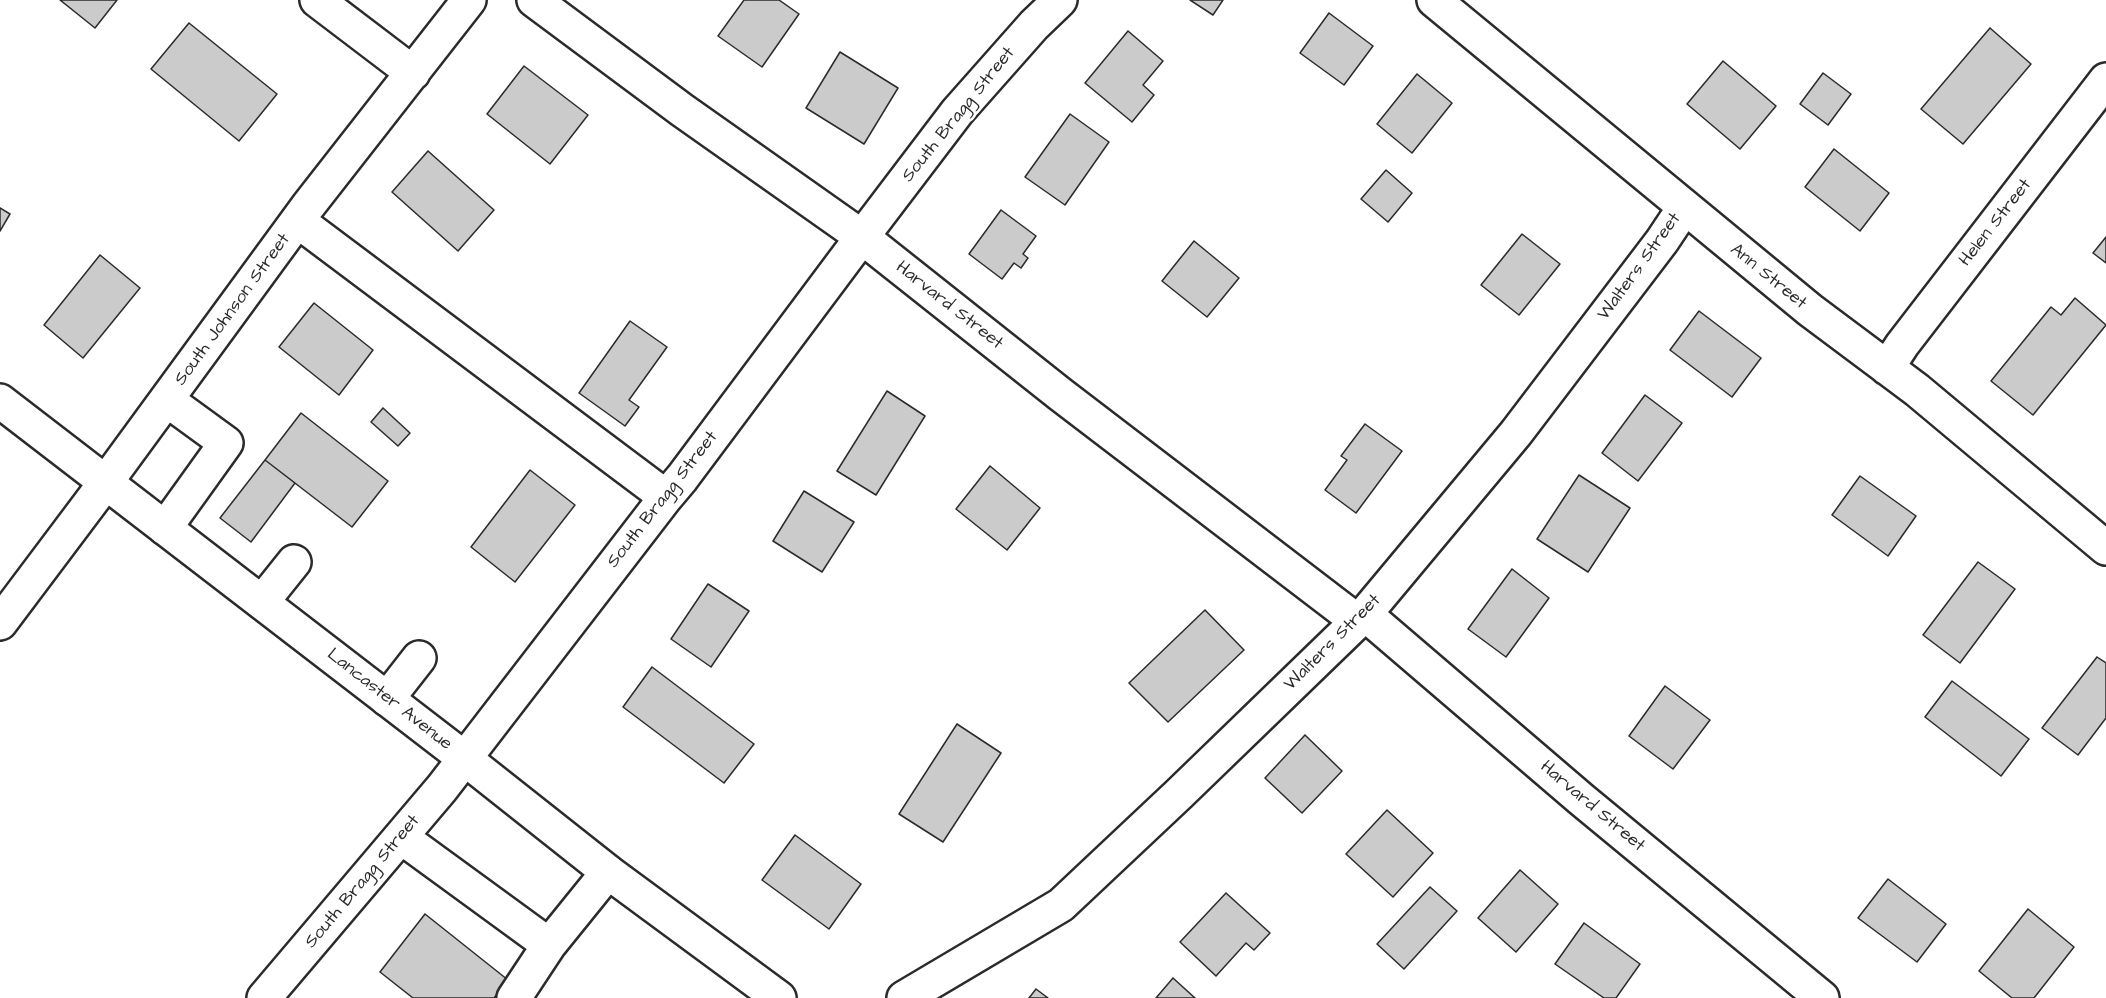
<!DOCTYPE html>
<html>
<head>
<meta charset="utf-8">
<style>
	body { margin:0 }
	canvas { display:block; background:#fff }
</style>
</head>
<body>
<canvas width="2106" height="998"></canvas>
<script>
const c = document.querySelector('canvas').getContext('2d');
c.lineJoin = 'round';
function paint(path, color) { c.fillStyle = color; c.fill(path, 'evenodd'); }
const shape = rows => new Path2D(rows.map(r => 'M' + r).join(''));
function strokePath(path, color, width, dash) { c.strokeStyle = color; c.lineWidth = width; c.lineCap = dash ? 'butt' : 'round'; c.setLineDash(dash || []); c.stroke(path); }
function label(font, color, halo, rows, align = 'center') {
  c.font = font + ' "Architects Daughter",sans-serif'; c.lineWidth = 5; c.setLineDash([]); c.textBaseline = 'middle'; c.strokeStyle = halo; c.fillStyle = color; for (const [text, x, y, turn = 0] of rows) {
    c.save(); c.translate(x, y); c.rotate((+turn || 0) * Math.PI / 180); c.textAlign = isNaN(turn) ? turn : align; if (halo) c.strokeText(text, 0, 0); c.fillText(text, 0, 0); c.restore();
  }
}
const building = shape([
	[60,0,117,0,95,28,60,0],
	[744,0,779,0,799,14,762,67,718,36,744,0],
	[1190,0,1223,0,1213,15,1190,0],
	[1329,13,1373,46,1344,85,1300,53,1329,13],
	[189,23,277,94,239,141,151,69,189,23],
	[1990,28,2031,64,1963,144,1921,109,1990,28],
	[1128,31,1163,61,1143,85,1154,95,1132,122,1085,83,1128,31],
	[840,52,898,88,864,144,806,108,840,52],
	[1723,61,1776,106,1740,149,1687,104,1723,61],
	[524,66,588,115,550,164,487,114,524,66],
	[1823,73,1851,94,1828,125,1800,104,1823,73],
	[1417,74,1452,103,1412,153,1377,124,1417,74],
	[1070,114,1109,142,1065,205,1025,177,1070,114],
	[1834,149,1889,193,1860,231,1805,187,1834,149],
	[428,151,494,210,458,251,392,192,428,151],
	[1386,170,1412,193,1388,222,1361,199,1386,170],
	[0,208,10,214,0,231,0,208],
	[1001,210,1036,236,1023,254,1028,258,1021,268,1014,263,1002,279,969,254,1001,210],
	[1522,234,1560,264,1519,315,1481,285,1522,234],
	[2106,237,2106,263,2093,253,2106,237],
	[1194,241,1239,278,1207,317,1162,281,1194,241],
	[100,255,140,288,83,358,44,325,100,255],
	[2075,298,2106,325,2033,415,1991,381,2051,307,2061,315,2075,298],
	[314,303,373,350,339,395,279,347,314,303],
	[1699,311,1761,358,1732,397,1670,350,1699,311],
	[630,321,667,347,629,400,639,407,625,426,579,393,630,321],
	[887,391,925,416,876,495,837,471,887,391],
	[1645,395,1682,423,1638,481,1602,453,1645,395],
	[383,408,410,433,398,446,371,422,383,408],
	[301,413,388,481,352,527,265,460,301,413],
	[1365,424,1402,451,1356,513,1325,490,1347,460,1341,456,1365,424],
	[265,460,295,483,251,542,220,518,265,460],
	[990,466,1040,508,1007,550,956,509,990,466],
	[530,470,575,505,515,582,471,547,530,470],
	[1579,475,1630,508,1588,572,1537,539,1579,475],
	[1860,476,1916,516,1888,556,1832,515,1860,476],
	[804,491,854,522,822,572,773,541,804,491],
	[1978,562,2015,589,1960,663,1923,635,1978,562],
	[1512,569,1549,598,1506,657,1468,629,1512,569],
	[708,584,749,611,711,667,671,639,708,584],
	[1205,610,1244,650,1168,722,1129,683,1205,610],
	[2097,657,2106,663,2106,718,2078,755,2042,728,2097,657],
	[652,667,754,744,724,783,623,707,652,667],
	[1952,681,2029,739,2001,776,1925,717,1952,681],
	[1665,686,1710,720,1673,769,1629,736,1665,686],
	[957,724,1001,753,943,842,899,814,957,724],
	[1305,735,1342,771,1302,813,1265,778,1305,735],
	[1387,810,1433,853,1393,897,1346,854,1387,810],
	[795,835,861,884,829,929,762,880,795,835],
	[1520,870,1558,904,1516,952,1478,918,1520,870],
	[1888,879,1946,924,1917,962,1858,918,1888,879],
	[1430,887,1457,911,1404,969,1377,944,1430,887],
	[1226,893,1270,933,1254,950,1246,943,1216,976,1180,942,1226,893],
	[2028,909,2074,947,2034,998,2012,998,1979,971,2028,909],
	[425,914,508,980,494,998,413,998,380,972,425,914],
	[1584,923,1640,964,1616,998,1604,998,1555,964,1584,923],
	[1173,978,1195,998,1156,998,1173,978],
	[1036,989,1048,998,1029,998,1036,989]
]);
const minor = shape([
	[317,0,413,73],
	[534,0,682,110,862,237,1060,394,1357,621],
	[1434,0,1810,310,1917,390,2106,548],
	[298,221,666,497],
	[1887,368,1902,345,2106,80],
	[165,528,226,443,167,400],
	[262,602,294,562],
	[1365,614,1581,799,1822,998],
	[0,623,106,482,308,206,469,0],
	[387,699,419,658],
	[401,837,549,945],
	[264,998,442,788,666,497,682,478,862,237,957,112,1034,25,1060,0],
	[514,998,549,945,608,872],
	[904,998,1061,905,1179,794,1365,614,1516,433,1662,241,1684,208]
]);
const major = shape([
	[0,401,464,758,608,872,779,998]
]);
const streetNames = [
	["South Bragg Street",959,115,-51],
	["Helen Street",1996,223,-52],
	["Walters Street",1640,267,-54],
	["Ann Street",1768,277,39],
	["Harvard Street",949,306,38],
	["South Johnson Street",233,310,-54],
	["South Bragg Street",663,500,-52],
	["Walters Street",1333,643,-45],
	["Lancaster Avenue",389,700,38],
	["Harvard Street",1592,807,40],
	["South Bragg Street",363,882,-50]
];
paint(building, '#cbcbcb');
strokePath(building, '#2b2b2b', 1.5);
strokePath(minor, '#2b2b2b', 38);
strokePath(major, '#2b2b2b', 38);
strokePath(minor, '#fff', 33);
strokePath(major, '#fff', 33);
label('18px', '#2b2b2b', '#fff', streetNames);
</script>
</body>
</html>
